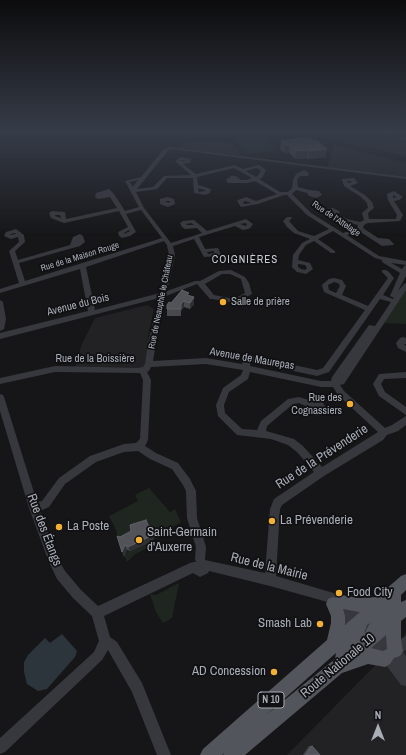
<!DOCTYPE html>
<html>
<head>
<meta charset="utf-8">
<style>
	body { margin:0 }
	#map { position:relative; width:406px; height:755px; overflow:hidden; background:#161618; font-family:"Archivo Narrow",sans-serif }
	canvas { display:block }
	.north { position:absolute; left:358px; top:707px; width:40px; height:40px; -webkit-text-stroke:3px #111113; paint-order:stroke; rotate:0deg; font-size:11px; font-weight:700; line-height:16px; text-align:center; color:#a8adb8 }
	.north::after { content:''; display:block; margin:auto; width:14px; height:18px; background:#a8adb8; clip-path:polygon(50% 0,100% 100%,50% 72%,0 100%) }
</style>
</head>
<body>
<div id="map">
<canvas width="406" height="755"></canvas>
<div class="north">N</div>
</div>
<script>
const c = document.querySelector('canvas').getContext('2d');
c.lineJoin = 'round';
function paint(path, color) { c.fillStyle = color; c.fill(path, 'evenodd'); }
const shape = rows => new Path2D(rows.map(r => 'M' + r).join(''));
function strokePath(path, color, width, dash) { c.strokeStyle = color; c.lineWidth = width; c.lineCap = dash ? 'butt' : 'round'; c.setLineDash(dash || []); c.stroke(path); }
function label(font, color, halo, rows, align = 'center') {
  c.font = font + ' "Archivo Narrow",sans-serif'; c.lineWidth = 3.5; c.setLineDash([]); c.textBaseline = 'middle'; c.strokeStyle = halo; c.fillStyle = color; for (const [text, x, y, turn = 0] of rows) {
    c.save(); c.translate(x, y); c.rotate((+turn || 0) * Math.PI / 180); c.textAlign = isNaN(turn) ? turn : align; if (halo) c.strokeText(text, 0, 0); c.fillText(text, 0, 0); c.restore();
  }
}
const built = shape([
	[292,131,406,131,406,156],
	[206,140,233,144,242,156,181,148,186,142],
	[334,145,406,163,406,178,327,168],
	[147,305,154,309,148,336,149,364,146,369,74,369,82,344,95,318],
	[406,633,406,755,287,755,398,642]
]);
const green = shape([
	[259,132,276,151,247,154,232,134],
	[406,288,406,324,382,323],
	[149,488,170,512,175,509,181,522,156,537,154,540,155,543,134,555,127,562,124,554,132,549,119,543,116,530,109,516,138,501,135,495],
	[179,583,172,618,163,623,156,612,150,594,156,595]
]);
const water = shape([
	[62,634,77,651,75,657,47,689,38,691,27,684,24,672,24,662,28,655,45,638,50,643]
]);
const minor = shape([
	[362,131,369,131,406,138,406,140,362,131],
	[170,147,406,177,406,179,171,149,167,152,137,189,153,187,164,176,191,175,175,161,181,157,191,159,190,163,183,164,196,174,235,165,243,169,259,165,266,170,262,178,259,179,280,192,288,192,292,188,293,180,296,174,304,170,309,173,308,176,300,176,297,180,298,187,309,190,319,191,322,195,316,198,309,196,307,193,296,190,292,194,311,213,343,233,357,228,358,225,343,221,327,214,326,213,329,208,333,208,339,211,340,212,338,214,347,219,360,222,364,220,362,213,368,208,367,203,361,197,344,186,342,179,354,178,358,183,350,186,365,195,372,202,374,208,368,213,369,219,396,219,397,215,388,200,387,194,394,191,403,197,399,200,394,201,403,215,400,221,368,223,364,225,363,228,378,238,389,239,394,244,393,245,382,246,359,231,347,235,379,256,406,261,406,265,391,263,402,269,404,266,406,265,406,276,398,291,404,284,406,283,406,290,344,384,340,385,344,391,385,428,392,425,406,416,406,425,398,431,387,435,383,440,324,476,282,505,280,509,276,576,337,594,352,603,395,643,406,636,406,650,403,652,406,656,406,686,401,685,383,661,363,641,361,637,363,633,366,631,363,628,361,632,357,634,353,632,334,613,332,609,334,605,331,603,270,586,209,571,208,573,200,577,193,573,104,616,110,637,117,642,142,683,171,755,157,755,132,692,108,650,102,660,5,752,0,754,0,738,94,652,99,641,92,616,73,598,57,579,49,562,29,508,0,411,0,394,3,395,4,397,37,502,42,501,59,478,90,456,124,444,136,443,140,439,143,380,140,373,55,372,0,384,0,378,55,366,138,368,143,367,145,364,149,338,159,298,0,339,0,333,88,311,80,269,0,293,0,289,19,283,9,251,19,242,18,237,11,239,4,236,6,232,16,229,24,235,25,242,15,251,18,260,70,245,73,237,80,234,83,236,85,242,80,246,19,263,25,281,162,238,141,210,126,214,136,232,130,236,122,238,119,236,118,232,128,227,119,211,64,223,51,218,49,213,52,211,65,212,66,219,117,208,110,197,98,199,95,197,96,193,109,189,114,194,125,211,139,207,125,181,141,177,163,150,170,147],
	[182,160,186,161,180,161,182,160],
	[234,168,252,178,247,180,241,180,236,176,231,176,226,180,228,183,247,183,255,181,277,194,256,201,246,197,238,200,237,201,241,207,258,204,284,195,287,195,307,215,329,229,314,236,298,231,289,221,292,218,291,217,287,217,283,221,287,227,294,233,310,239,302,243,293,255,292,267,297,272,306,274,313,269,310,263,298,260,299,255,306,245,314,241,331,253,335,253,335,251,318,239,333,231,375,258,382,260,382,262,400,273,390,296,394,298,393,299,383,295,394,278,389,272,386,270,382,270,382,272,388,278,368,306,342,295,346,286,342,280,334,278,329,279,323,284,322,285,324,292,365,310,323,368,317,370,252,356,244,359,242,364,206,358,153,361,157,338,166,296,197,284,210,299,212,299,235,303,252,294,249,283,245,277,231,270,219,271,200,281,195,281,167,291,175,255,173,246,194,239,204,257,220,256,221,255,218,248,205,249,199,237,235,226,243,230,248,229,250,228,253,224,246,219,207,231,194,220,183,221,180,223,182,227,185,229,197,228,202,233,171,243,144,208,136,192,157,189,167,178,193,178,194,193,205,195,210,193,211,189,198,185,197,177,234,168],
	[256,168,261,170,258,176,256,177,246,171,256,168],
	[138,180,133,186,133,187,130,182,138,180],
	[347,181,351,181,352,182,348,183,347,181],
	[198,188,205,190,205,191,199,192,198,188],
	[393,195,397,197,393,198,393,195],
	[246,201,251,203,244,204,243,202,246,201],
	[55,215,60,215,61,218,55,216,55,215],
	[191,223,194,225,187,225,186,224,191,223],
	[245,223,247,224,246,226,240,224,245,223],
	[129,230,130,231,124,234,124,233,129,230],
	[15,233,16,234,10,235,11,234,15,233],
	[164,241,167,245,169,255,160,293,95,310,86,267,164,241],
	[214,251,214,253,208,254,207,252,214,251],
	[298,264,305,265,307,268,305,270,301,269,298,267,298,264],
	[222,274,230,274,241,279,245,293,234,299,214,295,205,284,222,274],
	[334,282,338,283,340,286,336,293,329,290,328,285,334,282],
	[380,299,391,302,375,326,369,325,332,377,331,381,321,381,250,366,250,363,252,362,317,376,329,372,380,299],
	[206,364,243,370,241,375,223,388,216,405,218,416,237,435,271,439,288,445,297,452,314,472,274,499,270,509,265,573,205,560,206,547,197,518,196,491,190,479,178,463,156,453,145,446,148,440,151,380,147,372,149,371,151,367,206,364],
	[250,372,321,387,333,387,338,395,378,432,322,467,303,446,294,439,266,431,267,426,293,404,299,403,308,407,310,413,312,415,317,416,322,415,326,408,322,401,317,400,312,401,299,397,288,399,261,421,257,430,242,429,225,413,224,405,229,392,248,379,250,372],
	[138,451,150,459,172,469,183,485,186,491,187,518,196,547,195,559,196,562,194,562,190,563,98,606,81,590,65,571,58,559,40,511,49,507,65,484,96,462,124,452,138,451],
	[167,197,174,199,175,204,168,207,160,204,160,199,167,197],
	[165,201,170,201,170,202,168,203,165,201],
	[0,300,3,302,6,319,4,329,0,331,0,300],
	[403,337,406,338,406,344,404,344,406,346,406,352,398,348,396,343,400,338,403,337],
	[406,372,406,378,384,379,381,384,385,392,406,407,406,415,379,396,373,384,379,374,406,372]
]);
const major = shape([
	[406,574,406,590,401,595,401,602,406,600,406,617,401,621,401,639,403,651,400,656,394,658,390,664,385,667,368,664,342,673,245,755,223,755,224,753,222,755,200,755,203,749,327,640,331,623,331,616,326,604,328,599,333,597,336,598,341,595,359,598,377,597,401,576,406,574],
	[343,609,359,612,360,612,345,625,345,616,343,609],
	[370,623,364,634,367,625,370,623],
	[386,635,387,649,383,651,371,648,386,635],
	[336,653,335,659,266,715,336,653]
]);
const wall = shape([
	[301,138,326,157,308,159,307,158,295,159,289,152,284,153,280,148,281,141],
	[189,296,194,297,194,304,190,309,184,307,181,311,181,316,167,316,167,309,171,303],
	[148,525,152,531,154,536,152,541,130,551,127,550,124,557,120,537],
	[309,746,312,746,320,755,303,755]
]);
const shadedWall = shape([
	[285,145,290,145,289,152,284,153],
	[327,149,326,157,308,159,309,151],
	[308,150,307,158,295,159,296,151],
	[194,297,194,304,190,309,190,303],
	[184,301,184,307,181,311,181,304],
	[153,531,154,536,152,541,130,551,128,547],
	[125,545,127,550,124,557,122,552]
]);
const building = shape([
	[301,138,316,140,327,149,309,151,308,150,296,151,290,145,285,145,281,141,301,138],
	[182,290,189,293,187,295,194,297,190,303,184,301,181,304,181,309,167,309,167,305,169,302,171,303,182,290],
	[146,520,148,525,151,526,150,530,153,531,151,536,128,547,125,545,122,552,117,536,120,537,131,531,130,525,146,520],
	[312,746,320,755,306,755,312,746]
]);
const markers = [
	[223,302,4,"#f2b134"],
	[350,404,4,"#f2b134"],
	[272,521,4,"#f2b134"],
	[59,527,4,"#f2b134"],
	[139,540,4,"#f2b134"],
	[339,593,4,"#f2b134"],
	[320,624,4,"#f2b134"],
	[274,672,4,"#f2b134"]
];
const farStreetnames = [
	["Rue de l'Attelage",336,219,34],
	["Rue de la Maison Rouge",80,257,-17],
	["Rue de Neauphle le Château",161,302,-79]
];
const shields = [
	[271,700,26]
];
const shieldNames = [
	["N 10",271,700]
];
const farQuarternames = [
	["COIGNIÈRES",245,260]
];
const poiNames = [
	["Salle de prière",231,302],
	["Rue des",342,398,"right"],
	["Cognassiers",342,411,"right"]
];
const streetNames = [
	["Avenue du Bois",78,305,-14],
	["Rue de la Boissière",95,359],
	["Avenue de Maurepas",252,359,10]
];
const nearStreetnames = [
	["Rue de la Prévenderie",322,457,-33],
	["Rue des Étangs",44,530,69],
	["Rue de la Mairie",269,567,14],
	["Route Nationale 10",338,666,-40]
];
const nearPoinames = [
	["La Prévenderie",280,521],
	["La Poste",67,527],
	["Saint-Germain",147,533],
	["d'Auxerre",147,548],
	["Food City",347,593],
	["Smash Lab",312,624,"right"],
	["AD Concession",266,672,"right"]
];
paint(built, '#222225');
paint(green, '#1e261f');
paint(water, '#2c353c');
paint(minor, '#37383d');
paint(major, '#53555c');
paint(wall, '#47494d');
paint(shadedWall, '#2f3033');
paint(building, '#525359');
strokePath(building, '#5f6168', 1);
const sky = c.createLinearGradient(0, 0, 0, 236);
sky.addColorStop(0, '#0c0c0d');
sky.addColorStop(0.56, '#363c48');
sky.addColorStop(1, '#363c4800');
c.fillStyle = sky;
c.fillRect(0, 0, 406, 236);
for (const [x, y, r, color] of markers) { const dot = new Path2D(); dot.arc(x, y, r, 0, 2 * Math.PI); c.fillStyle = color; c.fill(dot); strokePath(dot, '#111113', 1.5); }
label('9px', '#a8adb8', '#111113', farStreetnames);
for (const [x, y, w] of shields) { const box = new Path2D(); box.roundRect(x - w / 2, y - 8, w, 16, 3); c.fillStyle = '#111113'; c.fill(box); strokePath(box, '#a8adb8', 1); }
label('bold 10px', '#a8adb8', null, shieldNames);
c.letterSpacing = '1px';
label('11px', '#c9ccd4', '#111113', farQuarternames);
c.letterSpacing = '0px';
label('11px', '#a8adb8', '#111113', poiNames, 'left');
label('11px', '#a8adb8', '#111113', streetNames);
label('13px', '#a8adb8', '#111113', nearStreetnames);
label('13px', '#a8adb8', '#111113', nearPoinames, 'left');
</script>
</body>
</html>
